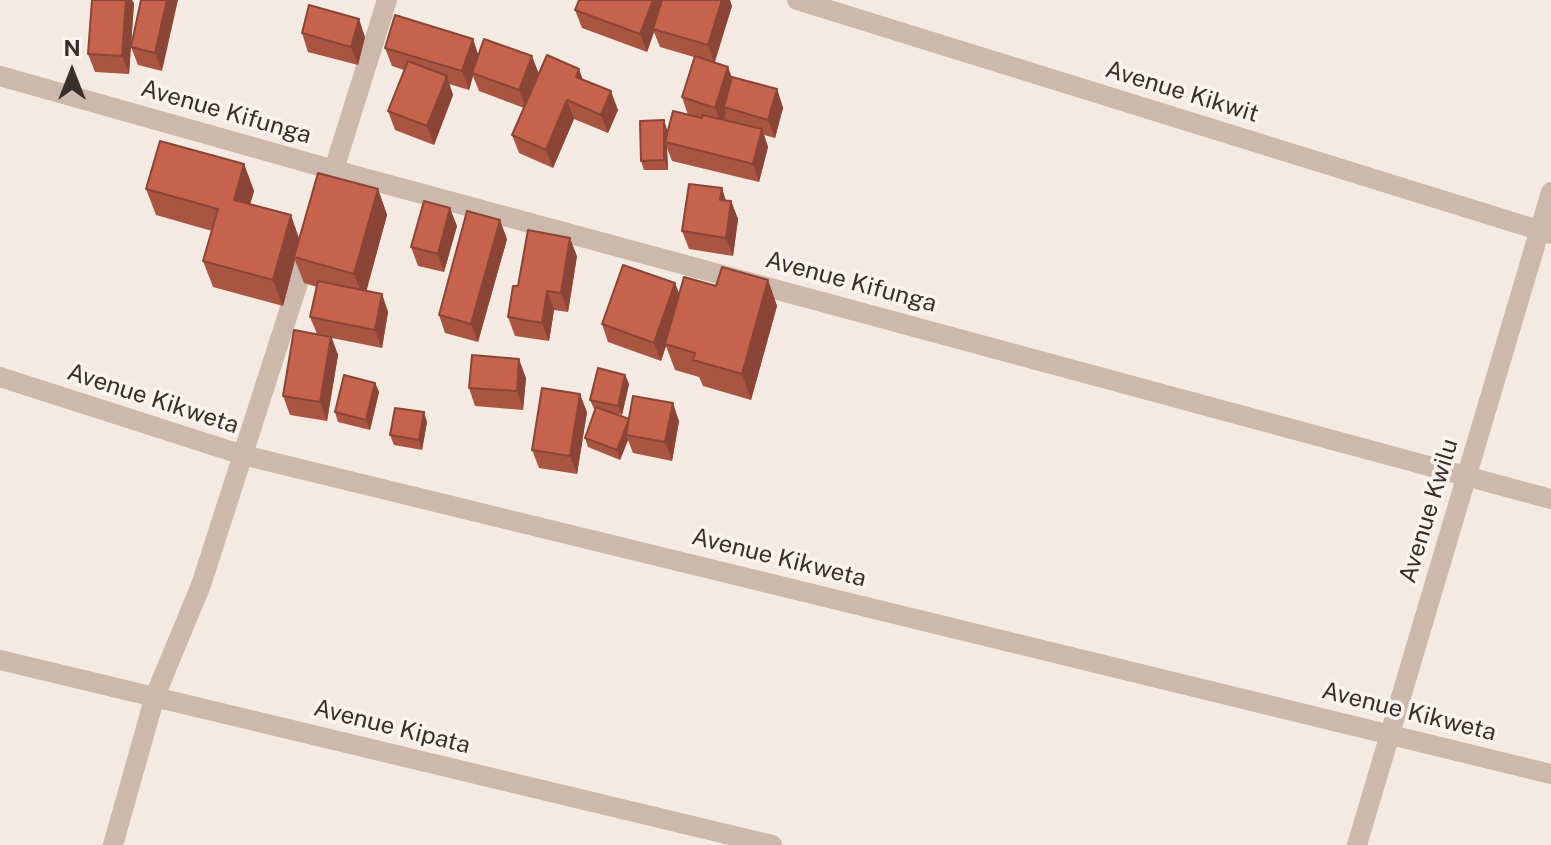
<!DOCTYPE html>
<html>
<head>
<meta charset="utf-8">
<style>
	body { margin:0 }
	#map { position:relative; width:1551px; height:845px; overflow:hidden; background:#f4eae1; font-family:"Public Sans",sans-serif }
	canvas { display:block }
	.north { position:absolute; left:32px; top:32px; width:80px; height:80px; -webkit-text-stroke:6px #fbf4ee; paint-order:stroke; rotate:0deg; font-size:22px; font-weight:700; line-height:32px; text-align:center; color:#3a2f2b }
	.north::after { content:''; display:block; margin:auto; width:28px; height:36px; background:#3a2f2b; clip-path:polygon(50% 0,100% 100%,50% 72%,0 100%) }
</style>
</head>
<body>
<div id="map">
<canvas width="1551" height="845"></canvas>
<div class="north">N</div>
</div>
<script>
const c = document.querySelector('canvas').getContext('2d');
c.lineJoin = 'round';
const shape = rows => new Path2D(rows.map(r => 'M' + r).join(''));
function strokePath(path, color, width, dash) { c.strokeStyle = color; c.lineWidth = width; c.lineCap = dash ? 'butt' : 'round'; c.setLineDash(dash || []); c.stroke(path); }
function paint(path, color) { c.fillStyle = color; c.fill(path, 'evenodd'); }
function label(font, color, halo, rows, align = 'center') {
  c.font = font + ' "Public Sans",sans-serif'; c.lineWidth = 7; c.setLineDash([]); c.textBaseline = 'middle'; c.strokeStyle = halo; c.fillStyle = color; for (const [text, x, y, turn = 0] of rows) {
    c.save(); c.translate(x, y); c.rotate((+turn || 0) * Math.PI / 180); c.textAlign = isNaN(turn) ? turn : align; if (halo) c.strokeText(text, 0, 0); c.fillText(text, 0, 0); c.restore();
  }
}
const street = shape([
	[797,0,1551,234],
	[0,76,334,170,1551,499],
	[331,179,387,0],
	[0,377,243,455,1551,774],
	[0,660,772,845],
	[113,845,155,696,201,585,308,252],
	[1357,845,1551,192]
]);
const wall = shape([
	[141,0,162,71,138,65,131,47],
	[134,3,129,74,95,72,88,54],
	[732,6,715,62,732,77,777,89,783,108,775,138,764,135,768,147,759,182,672,161,667,148,668,170,644,170,641,161,664,120,667,130,667,135,688,115,682,97,694,57,660,47,654,32,647,52,582,28,575,10],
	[302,33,365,37,358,65,308,52],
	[473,39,478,55,539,74,583,80,618,110,608,133,574,119,553,168,519,153,512,135,524,108,479,91,473,76,469,90,449,84,453,95,434,145,395,130,388,111,404,70,392,66,385,48],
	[244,164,254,191,250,204,299,239,378,189,387,215,366,291,382,294,388,312,382,348,332,338,338,355,327,421,290,415,283,396,317,334,310,317,317,287,304,283,295,260,283,306,213,287,203,261,212,231,156,215,146,189],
	[726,200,731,201,738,219,733,256,689,249,682,231],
	[457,226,444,272,418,266,411,247],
	[507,239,478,342,445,333,439,315],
	[577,256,568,312,554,310,549,341,515,336,508,317,518,286],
	[768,280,777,306,751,400,703,386,699,377,675,370,666,346,661,361,608,342,602,324,675,283,679,294,716,286],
	[625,375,629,384,622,415,613,413,629,419,679,421,672,461,633,453,628,440,620,460,588,447,585,438,596,410,594,409,590,400],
	[526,378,523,410,475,406,469,388],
	[375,383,379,392,370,430,338,422,335,412],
	[587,412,577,474,539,468,532,450],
	[427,422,422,450,394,445,390,435]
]);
const shadedWall = shape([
	[126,0,132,0,134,3,129,74,122,56],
	[167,0,178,0,162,71,155,53],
	[653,0,666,0,653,29,654,32,647,52,640,34],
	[722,0,730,0,732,6,714,63,708,45],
	[359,19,365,37,358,65,351,47],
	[473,39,479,57,472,73,473,76,469,90,462,71],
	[532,56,539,74,526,109,519,90],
	[728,67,735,85,724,107,726,113,722,126,715,108],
	[579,69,586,88,576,77],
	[447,76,453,95,434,145,427,126],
	[777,89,783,108,775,138,768,120],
	[611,91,618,110,608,133,601,115],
	[567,100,574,119,553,168,546,150],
	[664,120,667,130,667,143,665,142,667,148,668,170,664,160],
	[762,129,768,147,759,182,753,164],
	[244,164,254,191,244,226,234,200],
	[722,188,728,207,720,200],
	[378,189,387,215,364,300,354,274],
	[731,201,738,219,733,256,726,238],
	[450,208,457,226,444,272,438,254],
	[291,215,300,241,294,257,295,260,283,306,273,280],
	[500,220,507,239,478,342,471,324],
	[570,238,577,256,568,312,561,293],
	[768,280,777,306,751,400,742,374],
	[675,283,682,301,665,344,666,346,661,361,654,343],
	[547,291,554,310,549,341,542,323],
	[382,294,388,312,382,348,375,330],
	[331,337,338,355,327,421,320,402],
	[519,359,526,378,523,410,517,391],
	[625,375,629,384,622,415,618,406],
	[375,383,379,392,370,430,366,420],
	[580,394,587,412,577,474,570,456],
	[673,403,679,421,672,461,665,442],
	[424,412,427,422,422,450,419,440],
	[629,419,626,435,628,440,620,460,617,450]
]);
const building = shape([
	[92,0,126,0,122,56,88,54,92,0],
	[141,0,167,0,155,53,131,47,141,0],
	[579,0,653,0,640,34,575,10,579,0],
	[662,0,722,0,708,45,653,29,662,0],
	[309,5,359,19,351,47,302,33,309,5],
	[395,15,473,39,462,71,385,48,395,15],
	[484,39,532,56,519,90,472,73,484,39],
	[547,55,579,69,576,77,611,91,601,115,567,100,546,150,512,135,547,55],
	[695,56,728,67,715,108,682,97,695,56],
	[408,61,447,76,427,126,388,111,408,61],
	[732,77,777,89,768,120,724,107,732,77],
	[673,111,702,118,703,115,762,129,753,164,665,142,673,111],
	[664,120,664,160,641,161,640,121,664,120],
	[160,141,244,164,234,200,291,215,273,280,203,261,218,209,146,189,160,141],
	[318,173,378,189,354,274,294,257,318,173],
	[689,184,722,188,720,200,731,201,726,238,682,231,689,184],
	[424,201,450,208,438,254,411,247,424,201],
	[467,211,500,220,471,324,439,315,467,211],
	[528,230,570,238,561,293,547,291,542,323,508,317,513,286,518,286,528,230],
	[623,265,675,283,654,343,602,324,623,265],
	[722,267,768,280,742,374,693,360,695,353,665,344,684,277,716,286,722,267],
	[318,281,382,294,375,330,310,317,318,281],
	[294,330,331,337,320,402,283,396,294,330],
	[472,355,519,359,517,391,469,388,472,355],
	[598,368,625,375,618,406,590,400,598,368],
	[344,375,375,383,366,420,335,412,344,375],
	[542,388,580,394,570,456,532,450,542,388],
	[633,396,673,403,665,442,626,435,633,396],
	[596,407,629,419,617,450,585,438,596,407],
	[395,408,424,412,419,440,390,435,395,408]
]);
const streetNames = [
	["Avenue Kikwit",1182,92,17],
	["Avenue Kifunga",226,112,16],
	["Avenue Kifunga",851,282,15],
	["Avenue Kikweta",153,399,18],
	["Avenue Kwilu",1429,511,-73],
	["Avenue Kikweta",779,558,14],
	["Avenue Kikweta",1409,712,14],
	["Avenue Kipata",392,727,14]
];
strokePath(street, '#ccb9ac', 20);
paint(wall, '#aa5542');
paint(shadedWall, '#8b4536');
paint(building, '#c6634d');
strokePath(building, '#8b4536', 2);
label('24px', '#3a2f2b', '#fbf4ee', streetNames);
</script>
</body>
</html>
